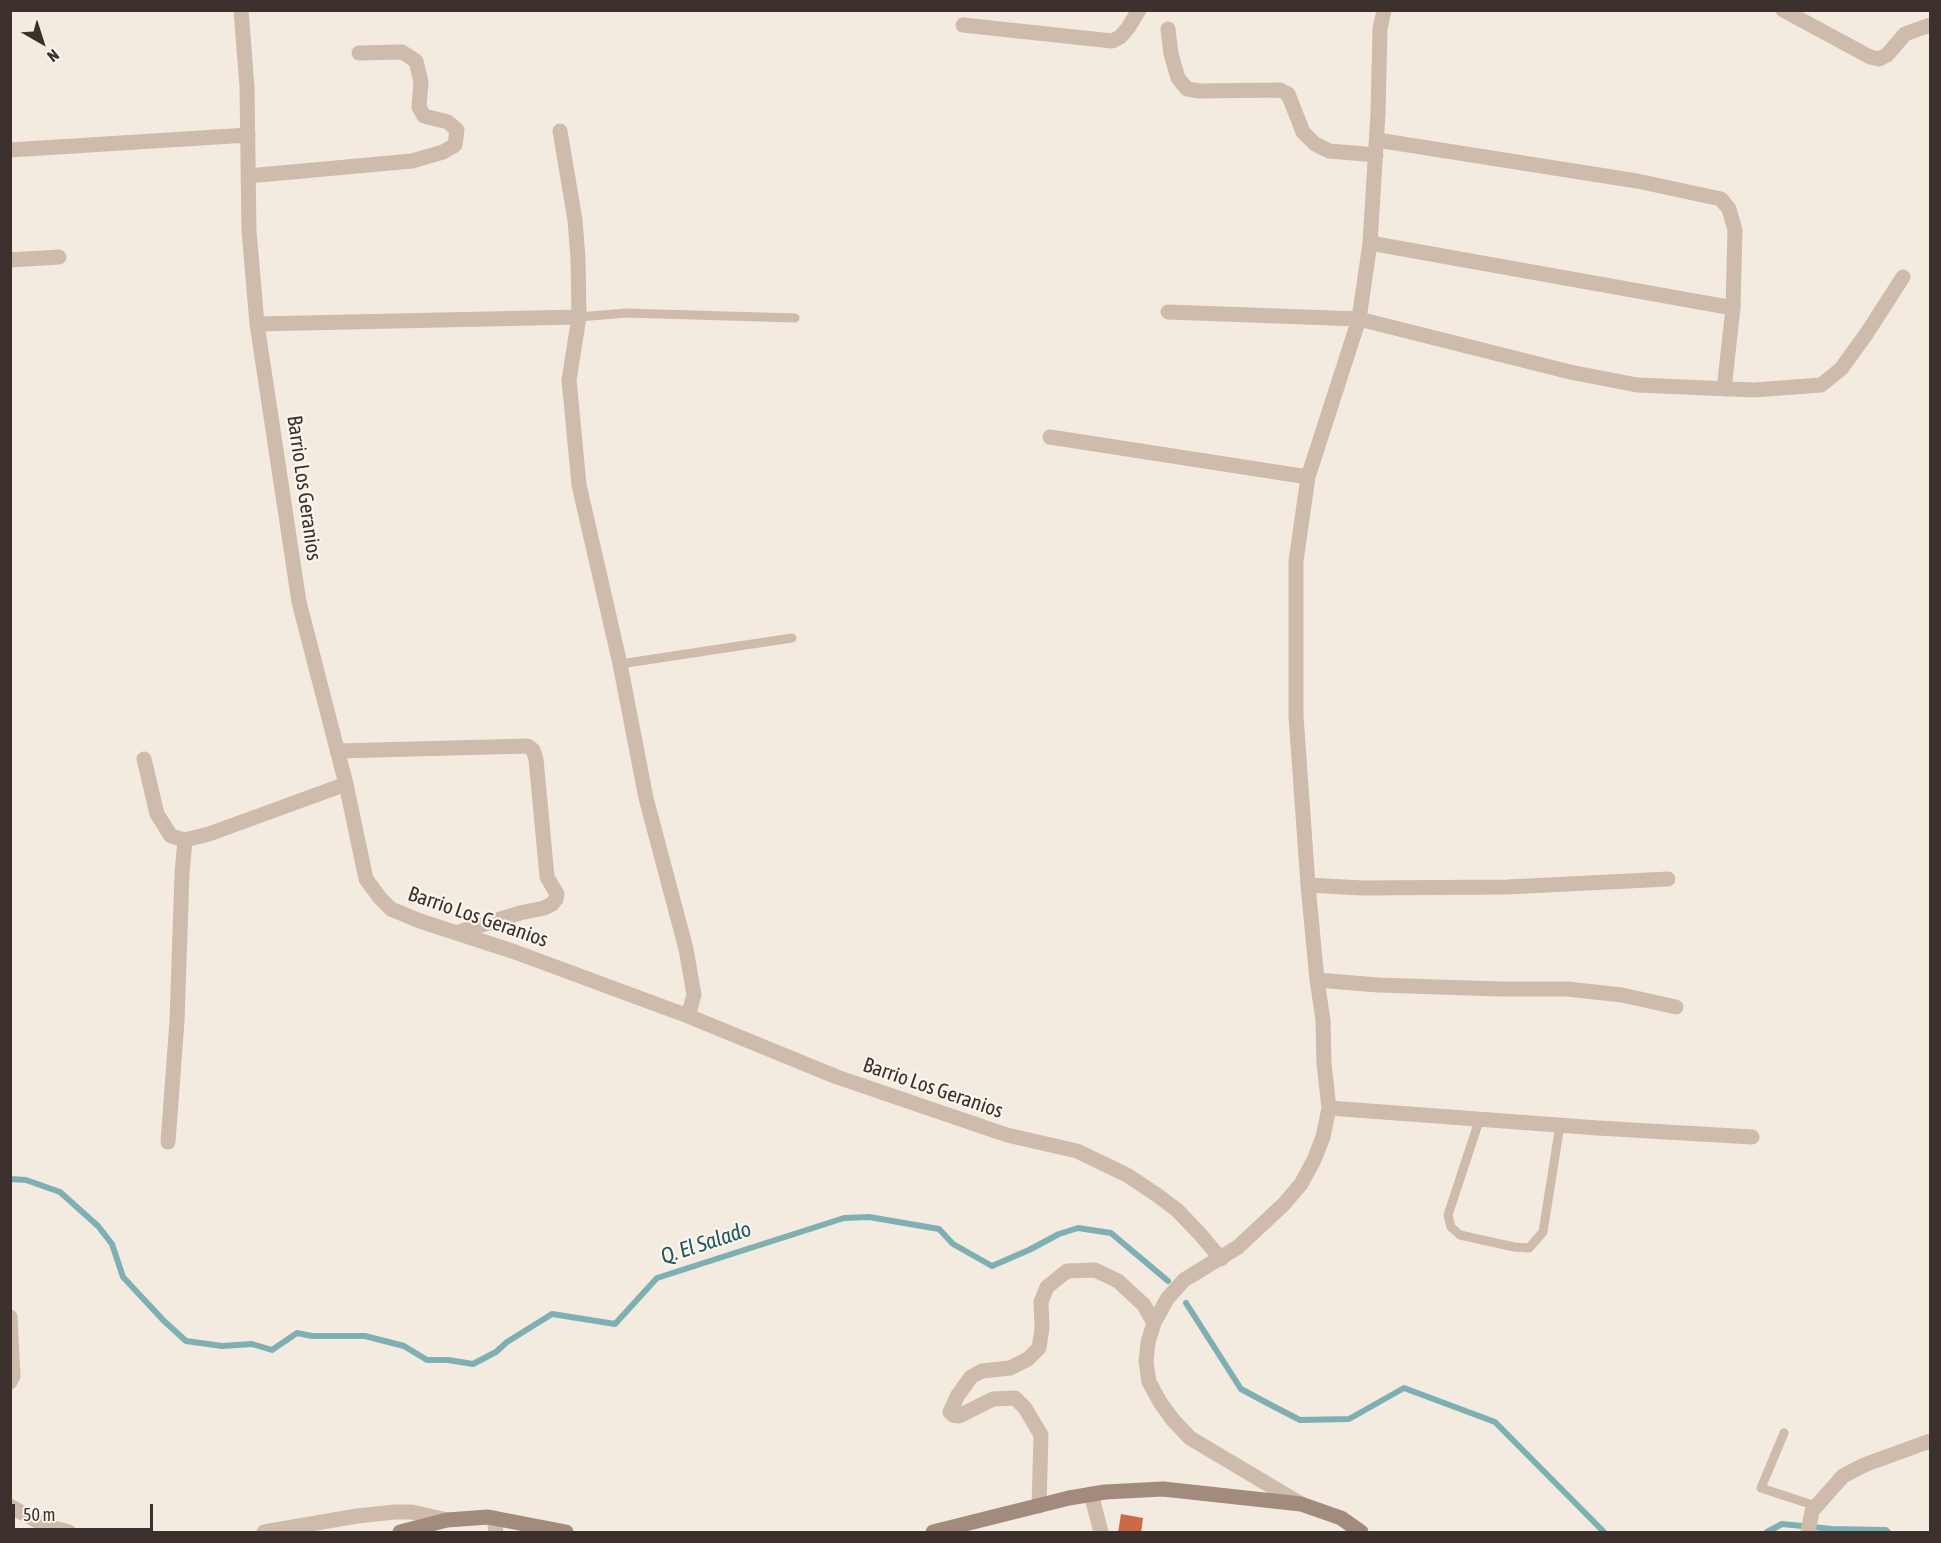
<!DOCTYPE html>
<html>
<head>
<meta charset="utf-8">
<style>
	body { margin:0 }
	#map { position:relative; width:1941px; height:1543px; overflow:hidden; background:#f4ebe0; font-family:"Asap Condensed",sans-serif }
	canvas { display:block }
	.frame { position:absolute; inset:0; border:12px solid #3b302b; pointer-events:none }
	.north { position:absolute; left:12px; top:12px; width:60px; height:60px; -webkit-text-stroke:4px #fbf5ee; paint-order:stroke; rotate:141deg; font-size:16px; font-weight:700; line-height:24px; text-align:center; color:#3b302b }
	.north::after { content:''; display:block; margin:auto; width:21px; height:27px; background:#3b302b; clip-path:polygon(50% 0,100% 100%,50% 72%,0 100%) }
	.scale { position:absolute; left:12px; top:1504px; width:141px; height:27px; box-sizing:border-box; border:3px solid #3b302b; border-top:0; padding-left:8px; font-size:18px; line-height:21px; white-space:nowrap; color:#3b302b; -webkit-text-stroke:4px #fbf5ee; paint-order:stroke }
</style>
</head>
<body>
<div id="map">
<canvas width="1941" height="1543"></canvas>
<div class="frame"></div>
<div class="north">N</div>
<div class="scale">50 m</div>
</div>
<script>
const c = document.querySelector('canvas').getContext('2d');
c.lineJoin = 'round';
const shape = rows => new Path2D(rows.map(r => 'M' + r).join(''));
function strokePath(path, color, width, dash) { c.strokeStyle = color; c.lineWidth = width; c.lineCap = dash ? 'butt' : 'round'; c.setLineDash(dash || []); c.stroke(path); }
function paint(path, color) { c.fillStyle = color; c.fill(path, 'evenodd'); }
function label(font, color, halo, rows, align = 'center') {
  c.font = font + ' "Asap Condensed",sans-serif'; c.lineWidth = 4.5; c.setLineDash([]); c.textBaseline = 'middle'; c.strokeStyle = halo; c.fillStyle = color; for (const [text, x, y, turn = 0] of rows) {
    c.save(); c.translate(x, y); c.rotate((+turn || 0) * Math.PI / 180); c.textAlign = isNaN(turn) ? turn : align; if (halo) c.strokeText(text, 0, 0); c.fillText(text, 0, 0); c.restore();
  }
}
const stream = shape([
	[10,1179,26,1180,60,1192,98,1226,112,1244,123,1277,164,1321,186,1341,222,1346,252,1344,272,1350,297,1333,312,1336,365,1336,404,1346,427,1360,448,1360,473,1364,496,1352,507,1342,552,1314,615,1324,657,1278,844,1218,869,1217,939,1229,953,1244,992,1266,1029,1250,1059,1234,1078,1228,1111,1233,1168,1281],
	[1186,1303,1241,1389,1269,1404,1300,1420,1349,1419,1404,1388,1495,1422,1604,1532],
	[1767,1532,1782,1524,1832,1529,1886,1530,1888,1532]
]);
const building = shape([
	[1121,1514,1143,1518,1141,1533,1118,1533]
]);
const service = shape([
	[579,317,626,313,795,318],
	[620,664,792,638],
	[1480,1118,1448,1215,1451,1227,1460,1235,1514,1247,1529,1248,1543,1232,1560,1125],
	[1784,1433,1761,1488,1816,1506]
]);
const minor = shape([
	[241,10,247,87,249,231,257,324,299,602,346,784,366,879,380,898,391,909,420,921,515,952,688,1016,837,1077,1007,1135,1077,1151,1127,1175,1157,1195,1177,1210,1200,1234,1221,1259],
	[1783,10,1870,57,1879,59,1887,55,1905,34,1930,25],
	[963,25,1112,41,1120,37,1128,28,1139,10],
	[1168,29,1171,54,1178,78,1187,89,1200,91,1280,90,1288,94,1303,132,1315,144,1329,151,1376,155],
	[560,131,575,220,578,258,579,317,569,380,579,485,620,664,646,798,686,949,694,995,688,1016],
	[1377,140,1637,181,1721,199,1729,209,1735,230,1733,308,1724,389],
	[10,150,248,135],
	[248,176,412,161,443,152,455,145,457,130,448,122,424,116,419,107,421,82,416,61,402,52,359,53],
	[1370,243,1733,308],
	[10,260,59,257],
	[1168,312,1359,319,1570,372,1637,385,1754,390,1821,385,1841,369,1867,333,1903,277],
	[257,324,579,317],
	[1050,437,1308,477],
	[337,751,528,746,533,750,536,759,547,877,557,894,556,899,552,904,544,908,520,913,456,933],
	[144,759,157,814,171,836,185,840,209,834,346,784],
	[1308,885,1363,888,1508,887,1668,879],
	[1317,980,1378,985,1501,989,1567,989,1622,995,1676,1007],
	[1329,1108,1598,1128,1752,1137],
	[168,1142,177,1021,182,874,185,840],
	[10,1317,13,1376,10,1382],
	[1091,1494,1101,1532],
	[1301,1504,1190,1438,1173,1420,1160,1402,1149,1382,1146,1362,1148,1342,1154,1323,1167,1299,1184,1280,1238,1247,1284,1204,1301,1184,1314,1160,1323,1137,1329,1108,1324,1064,1323,1020,1317,980,1308,885,1296,716,1296,561,1308,477,1359,319,1370,243,1378,113,1380,29,1384,10],
	[1039,1506,1041,1435,1025,1408,1015,1398,993,1399,959,1416,953,1415,950,1412,958,1395,971,1377,982,1371,1010,1368,1028,1359,1039,1348,1042,1328,1041,1302,1047,1287,1067,1271,1095,1270,1118,1281,1144,1305,1154,1323],
	[494,1518,496,1532]
]);
const tertiary = shape([
	[10,1506,46,1526,69,1532],
	[264,1532,357,1516,395,1512,412,1512,447,1520],
	[1808,1532,1812,1511,1843,1476,1864,1465,1930,1441]
]);
const secondary = shape([
	[400,1532,447,1520,488,1517,566,1532],
	[933,1532,1069,1498,1105,1492,1163,1489,1301,1504,1341,1518,1361,1532]
]);
const streetNames = [
	["Barrio Los Geranios",304,488,82],
	["Barrio Los Geranios",478,917,19],
	["Barrio Los Geranios",933,1088,19]
];
const waterNames = [
	["Q. El Salado",706,1243,-18]
];
strokePath(stream, '#7eb0b3', 6);
paint(building, '#cb6948');
strokePath(service, '#cebbab', 9);
strokePath(minor, '#cebbab', 15);
strokePath(tertiary, '#cebbab', 15);
strokePath(secondary, '#a28a7c', 15);
label('21px', '#3b302b', '#fbf5ee', streetNames);
label('italic 22px', '#1d5a5f', '#fbf5ee', waterNames);
</script>
</body>
</html>
